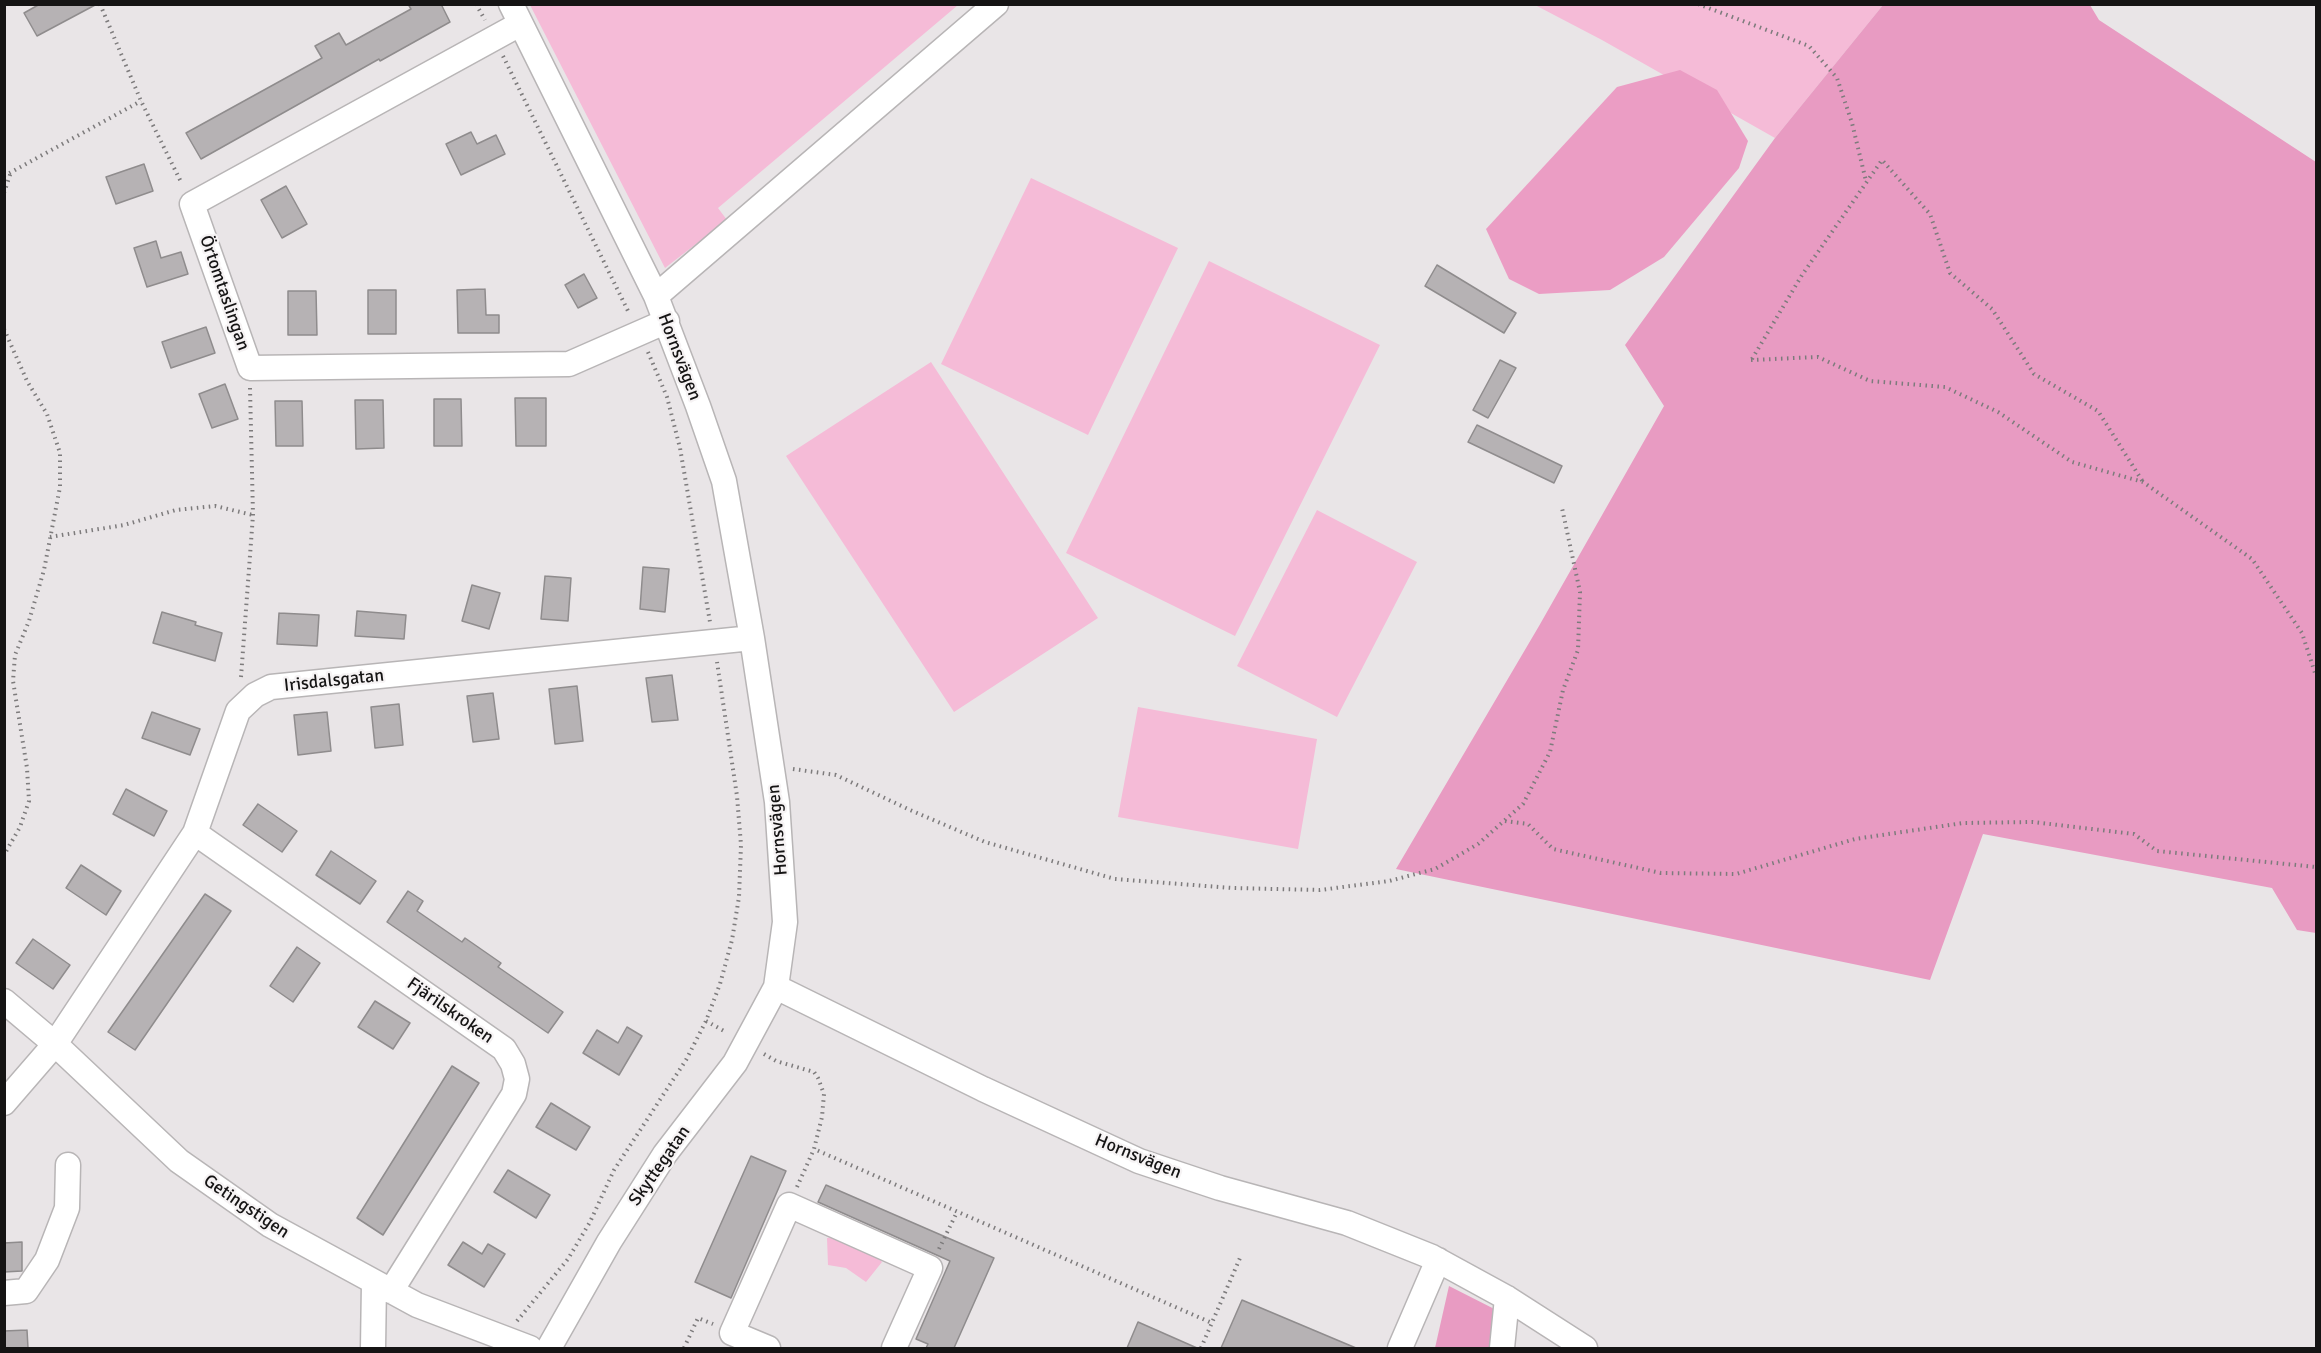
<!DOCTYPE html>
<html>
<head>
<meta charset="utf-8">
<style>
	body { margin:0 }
	#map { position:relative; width:2321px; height:1353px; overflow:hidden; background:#e9e5e7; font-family:Signika,sans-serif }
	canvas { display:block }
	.frame { position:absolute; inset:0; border:6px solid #151414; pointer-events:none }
</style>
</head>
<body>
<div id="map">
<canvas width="2321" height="1353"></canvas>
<div class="frame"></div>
</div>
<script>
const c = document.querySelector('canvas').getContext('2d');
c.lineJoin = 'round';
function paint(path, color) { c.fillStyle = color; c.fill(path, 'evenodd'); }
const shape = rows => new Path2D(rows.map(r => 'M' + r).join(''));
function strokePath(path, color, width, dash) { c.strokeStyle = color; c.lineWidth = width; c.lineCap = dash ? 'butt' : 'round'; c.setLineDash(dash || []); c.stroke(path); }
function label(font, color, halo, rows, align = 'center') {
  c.font = font + ' Signika,sans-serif'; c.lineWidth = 4.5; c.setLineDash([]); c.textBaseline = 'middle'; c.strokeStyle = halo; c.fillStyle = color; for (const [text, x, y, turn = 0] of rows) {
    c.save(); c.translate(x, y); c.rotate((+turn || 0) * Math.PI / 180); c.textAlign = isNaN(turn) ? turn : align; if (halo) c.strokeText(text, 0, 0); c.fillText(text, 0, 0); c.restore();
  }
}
const green = shape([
	[530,5,958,5,718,208,727,220,665,268],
	[1535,5,1883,5,1775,138,1602,40],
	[1031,178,1178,248,1088,435,941,364],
	[1209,261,1380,345,1235,636,1066,553],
	[931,362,1098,618,954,712,786,456],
	[1317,510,1417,562,1337,717,1237,666],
	[1138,707,1317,739,1298,849,1118,817],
	[838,1236,876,1254,882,1262,866,1282,846,1268,828,1265,827,1238]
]);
const forest = shape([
	[1883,5,2090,5,2099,20,2316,162,2316,933,2297,930,2272,888,1983,834,1930,980,1396,869,1539,626,1664,406,1625,345,1775,138],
	[1449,1286,1516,1320,1513,1348,1435,1348]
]);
const water = shape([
	[1680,70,1717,90,1748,141,1739,168,1664,257,1610,290,1539,294,1509,279,1486,229,1617,87]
]);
const building = shape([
	[40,4,97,4,37,36,24,13,40,4],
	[408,4,441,4,450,22,380,61,379,59,201,159,186,133,322,58,315,46,339,33,346,45,411,9,408,4],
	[471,132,477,144,496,135,505,154,461,175,446,144,471,132],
	[144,164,153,191,116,204,106,177,144,164],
	[286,186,307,224,282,238,261,200,286,186],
	[156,241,161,258,181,252,188,274,147,287,134,248,156,241],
	[1437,265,1516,313,1504,333,1425,286,1437,265],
	[584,274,597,298,578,308,565,285,584,274],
	[485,289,486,315,499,315,499,333,458,333,457,290,485,289],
	[368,290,396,290,396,334,368,334,368,290],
	[288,291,316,291,317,335,288,335,288,291],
	[206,327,215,353,171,368,162,342,206,327],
	[1500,360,1516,368,1488,418,1473,410,1500,360],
	[225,384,238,419,212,428,199,394,225,384],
	[515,398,546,398,546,446,516,446,515,398],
	[434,399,461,399,462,446,434,446,434,399],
	[355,400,383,400,384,448,356,449,355,400],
	[275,401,302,401,303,446,276,446,275,401],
	[1477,425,1562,466,1554,483,1468,442,1477,425],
	[643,567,669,569,665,612,640,609,643,567],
	[545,576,571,578,568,621,541,619,545,576],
	[472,585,500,593,489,629,462,621,472,585],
	[357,611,406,615,404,639,355,636,357,611],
	[162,612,196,622,195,625,222,633,215,661,153,643,162,612],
	[279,613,319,615,317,646,277,644,279,613],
	[672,675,678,720,652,722,646,678,672,675],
	[577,686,583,741,555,744,549,689,577,686],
	[493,693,499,739,473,742,467,696,493,693],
	[399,704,403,745,375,748,371,707,399,704],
	[152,712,200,729,190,755,142,738,152,712],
	[327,712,331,751,298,755,294,715,327,712],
	[126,789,167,811,154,836,113,814,126,789],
	[258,804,297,831,282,852,243,825,258,804],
	[331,851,376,881,360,904,316,875,331,851],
	[81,865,121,891,106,915,66,888,81,865],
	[408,891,423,901,417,911,462,942,465,938,501,963,498,967,563,1012,548,1033,387,922,408,891],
	[205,894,231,911,135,1050,108,1032,205,894],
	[33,939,70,965,53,989,16,963,33,939],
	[297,947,320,963,293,1002,270,986,297,947],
	[375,1001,410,1023,393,1049,358,1027,375,1001],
	[627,1027,642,1036,619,1075,583,1053,597,1030,618,1043,627,1027],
	[452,1066,479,1083,383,1235,357,1218,452,1066],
	[551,1103,590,1127,576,1150,536,1127,551,1103],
	[751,1156,786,1171,731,1298,695,1282,751,1156],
	[508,1170,550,1195,536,1218,494,1192,508,1170],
	[826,1185,994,1258,954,1348,926,1348,928,1344,916,1339,950,1261,818,1202,826,1185],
	[22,1242,22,1271,4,1272,4,1243,22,1242],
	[463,1242,482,1254,488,1244,505,1254,484,1287,448,1265,463,1242],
	[1242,1300,1356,1348,1221,1348,1242,1300],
	[1138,1322,1197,1348,1127,1348,1138,1322],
	[27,1330,28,1348,4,1348,4,1331,27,1330]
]);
const path = shape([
	[100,4,141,101,182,184],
	[476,4,485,20],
	[1698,4,1809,46,1837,78,1852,123,1866,181],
	[503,56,629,313],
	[4,176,141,101],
	[4,193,11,172],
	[4,329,27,381,47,414,60,453,60,487,44,570,29,621,15,655,13,681,27,768,29,801,20,827,4,855],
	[648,352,667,397,680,448,710,622],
	[1752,359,1802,275,1882,160,1930,214,1950,273,1992,309,2034,374,2098,411,2143,482],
	[1751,360,1818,357,1870,381,1945,387,1998,412,2072,462,2143,482,2252,559,2302,633,2316,676],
	[50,537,124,525,176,510,215,506,253,515],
	[241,677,253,515,250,388],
	[793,769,836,775,910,810,985,842,1115,879,1232,888,1320,890,1389,881,1435,869,1478,844,1523,804,1550,752,1563,690,1578,650,1580,592,1562,508],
	[1505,821,1528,824,1553,849,1661,873,1736,874,1855,839,1963,823,2033,822,2134,834,2157,851,2316,867],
	[706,1021,726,1032],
	[764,1054,776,1061,814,1072,818,1078,824,1094,822,1117,814,1149,1212,1323],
	[797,1187,814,1149],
	[939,1249,957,1212],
	[517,1321,568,1259,590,1222,614,1170,686,1060,706,1021,720,984,732,940,739,897,741,845,737,796,717,662],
	[684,1348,698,1318,713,1324],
	[1201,1348,1240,1258]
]);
const minor = shape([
	[511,4,656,296,698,406,724,481,752,638,777,802,785,922,776,987,983,1089,1139,1161,1220,1188,1347,1223,1432,1257,1507,1298,1585,1348],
	[520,24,192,204,250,368,569,364,667,321],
	[656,296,996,4],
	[195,833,504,1049,513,1064,517,1079,514,1094,391,1291],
	[4,1001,55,1044,179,1161,270,1225,417,1305,530,1348],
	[4,1103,55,1044,195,833,238,711,255,695,271,687,752,638],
	[4,1293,26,1291,47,1260,67,1208,68,1165],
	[373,1348,374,1283],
	[549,1348,609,1242,665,1154,735,1063,776,987],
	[768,1348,732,1333,789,1205,930,1268,894,1348],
	[1400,1348,1438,1260],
	[1502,1348,1507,1298]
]);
const streetNames = [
	["Örtomtaslingan",224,293,71],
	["Hornsvägen",679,357,69],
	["Irisdalsgatan",334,681,-6],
	["Hornsvägen",778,830,-95],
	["Fjärilskroken",450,1011,35],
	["Hornsvägen",1138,1157,22],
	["Skyttegatan",660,1166,-55],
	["Getingstigen",246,1207,34]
];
paint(green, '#f5bbd7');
paint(forest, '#e89bc2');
paint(water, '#eb9dc4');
paint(building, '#b6b2b4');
strokePath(building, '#8f8c8d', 1.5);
strokePath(minor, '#b8b5b6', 27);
strokePath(path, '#7d7b7c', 4, [1.5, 4.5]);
strokePath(minor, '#fff', 24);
label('18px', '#151414', '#f6f3f4', streetNames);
</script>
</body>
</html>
